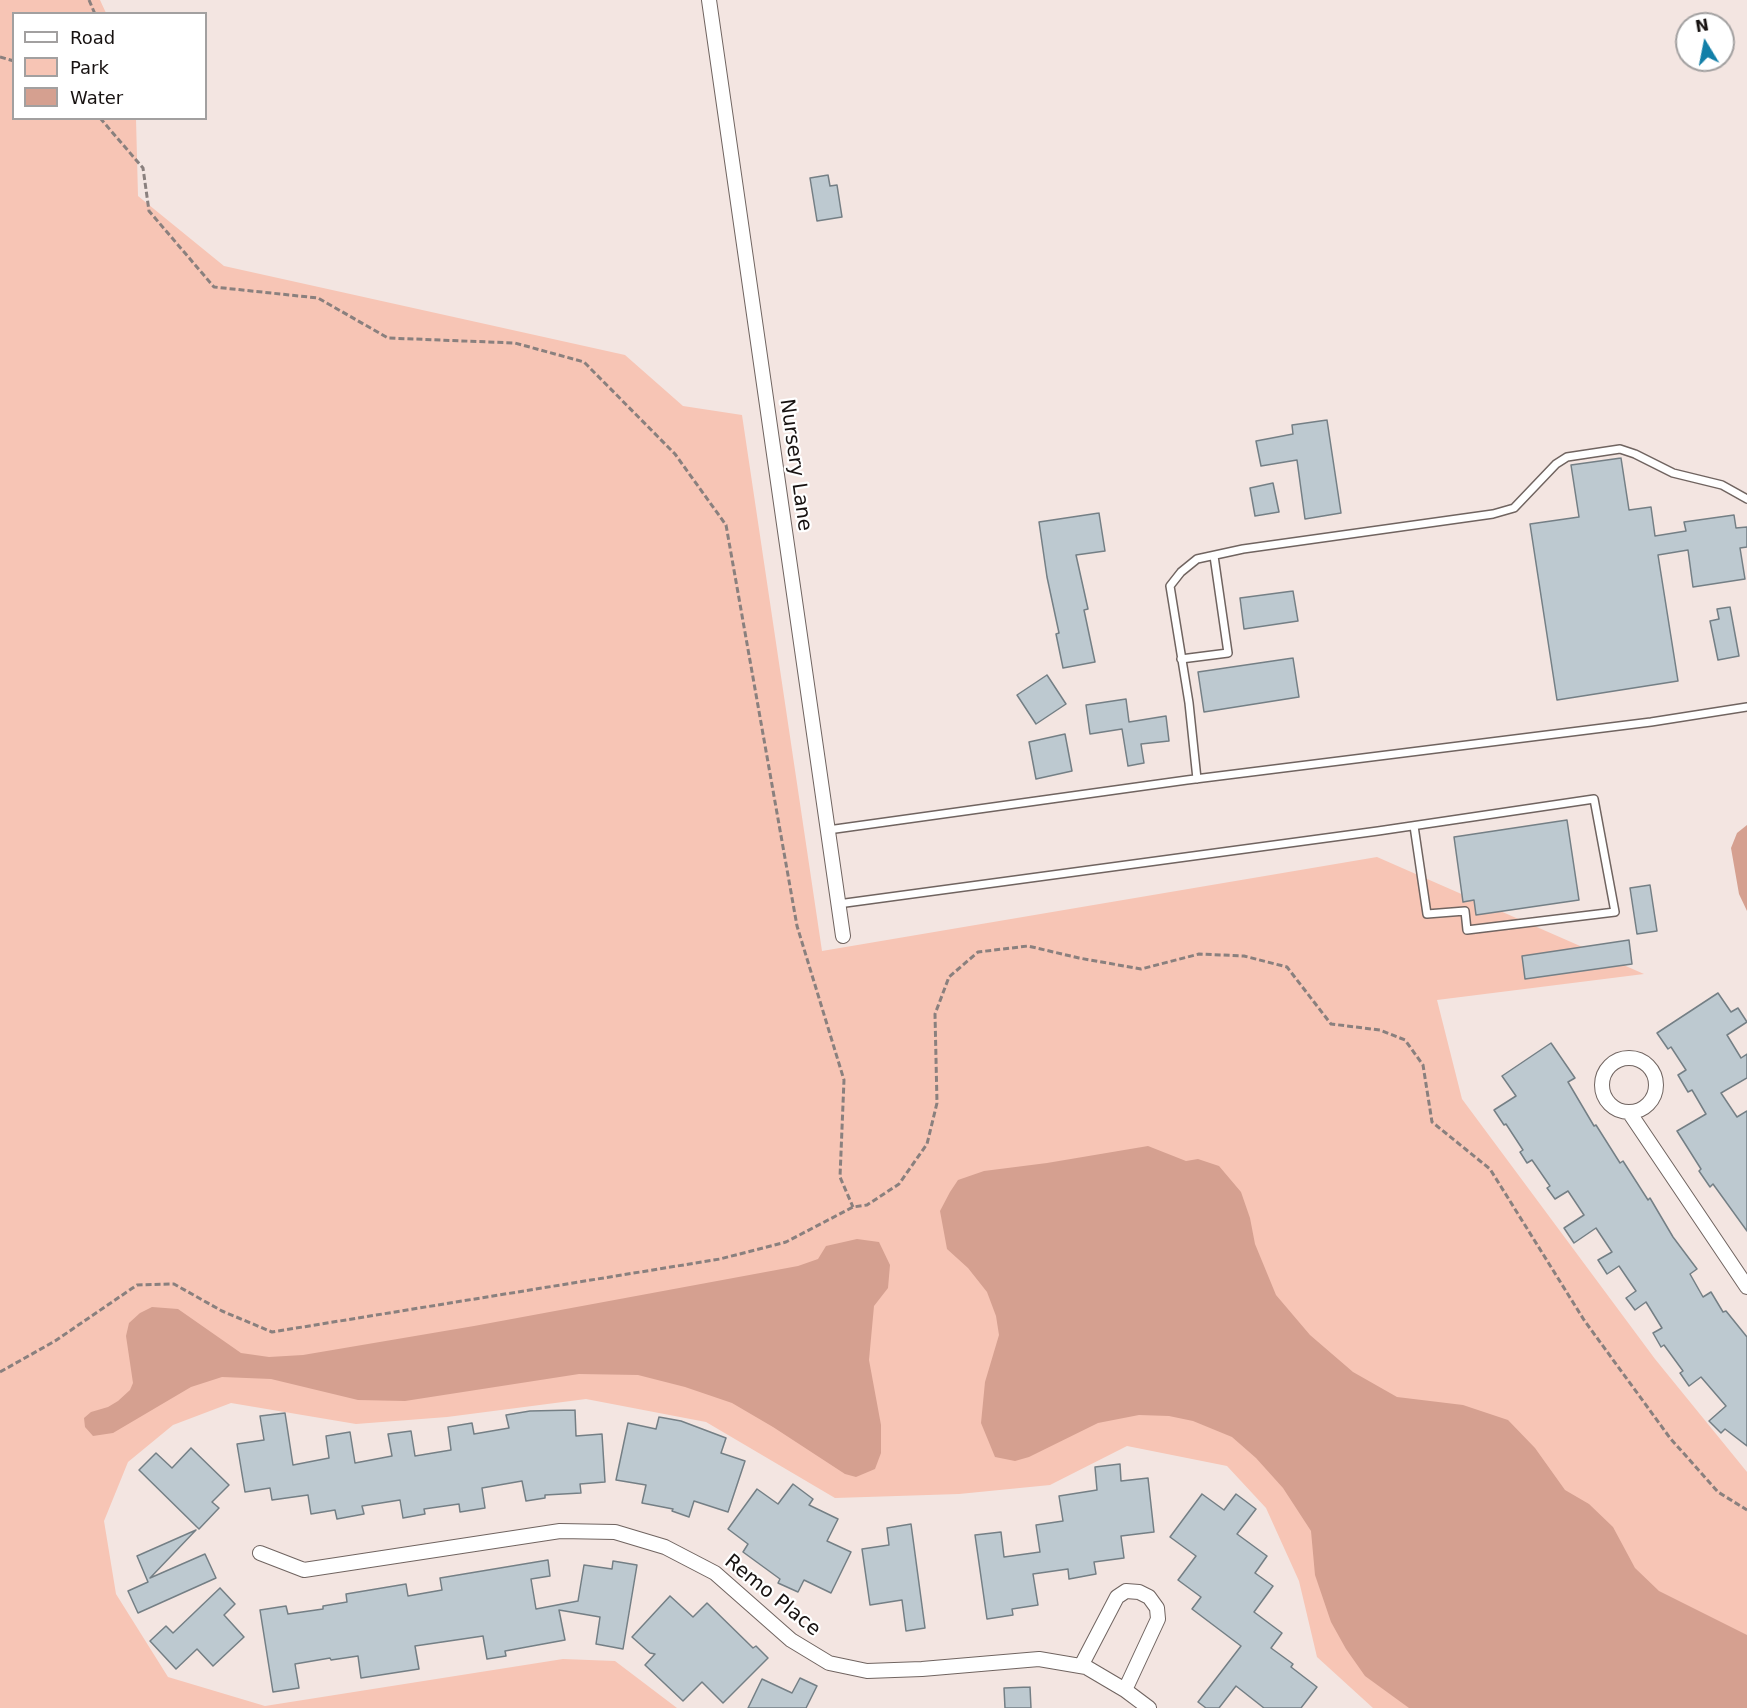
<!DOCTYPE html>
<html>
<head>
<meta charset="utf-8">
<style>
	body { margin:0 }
	#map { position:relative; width:1747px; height:1708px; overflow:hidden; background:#f3e5e1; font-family:"DejaVu Sans",sans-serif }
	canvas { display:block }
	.legend { position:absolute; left:12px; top:12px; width:195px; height:108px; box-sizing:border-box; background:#fff; border:2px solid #a2a0a0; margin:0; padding:8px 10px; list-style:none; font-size:18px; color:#171211 }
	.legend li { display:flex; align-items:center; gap:12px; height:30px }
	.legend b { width:30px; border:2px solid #a2a0a0 }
	.north { position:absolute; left:1675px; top:12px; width:60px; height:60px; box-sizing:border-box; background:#fff; border:2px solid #a2a0a0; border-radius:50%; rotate:350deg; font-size:16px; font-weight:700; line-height:24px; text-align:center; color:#171211 }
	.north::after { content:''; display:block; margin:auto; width:21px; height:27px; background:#127fa8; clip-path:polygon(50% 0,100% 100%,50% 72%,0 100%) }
</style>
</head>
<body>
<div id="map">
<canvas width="1747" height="1708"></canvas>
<ul class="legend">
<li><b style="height:8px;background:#fff"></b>Road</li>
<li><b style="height:16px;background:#f7c5b5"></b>Park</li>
<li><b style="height:16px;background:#d5a090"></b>Water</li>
</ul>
<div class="north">N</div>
</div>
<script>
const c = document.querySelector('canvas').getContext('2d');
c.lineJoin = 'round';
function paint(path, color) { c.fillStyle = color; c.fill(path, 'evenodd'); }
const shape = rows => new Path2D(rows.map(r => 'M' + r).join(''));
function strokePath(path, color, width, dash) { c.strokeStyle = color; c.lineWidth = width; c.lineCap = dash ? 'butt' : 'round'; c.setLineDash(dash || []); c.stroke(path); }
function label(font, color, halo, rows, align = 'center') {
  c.font = font + ' "DejaVu Sans",sans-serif'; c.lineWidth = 4.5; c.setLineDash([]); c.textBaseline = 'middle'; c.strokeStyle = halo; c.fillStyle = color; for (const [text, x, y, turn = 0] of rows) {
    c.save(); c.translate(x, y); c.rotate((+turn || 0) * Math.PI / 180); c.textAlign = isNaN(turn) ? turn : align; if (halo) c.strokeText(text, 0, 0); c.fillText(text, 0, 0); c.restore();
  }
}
const green = shape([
	[0,0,100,0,106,13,14,14,14,118,136,119,138,196,224,266,625,355,683,406,742,415,822,951,1377,857,1644,974,1437,1000,1462,1099,1655,1359,1747,1472,1747,1708,1373,1708,1317,1657,1299,1581,1266,1508,1227,1466,1127,1446,1050,1485,959,1494,835,1498,706,1422,586,1399,447,1417,356,1424,231,1403,173,1425,128,1462,104,1521,116,1594,168,1677,265,1706,563,1659,615,1661,677,1708,0,1708]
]);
const water = shape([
	[1747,825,1747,911,1739,894,1731,848,1737,833],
	[1148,1146,1186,1161,1198,1159,1219,1166,1241,1192,1250,1218,1255,1244,1276,1295,1310,1335,1353,1372,1397,1397,1463,1405,1508,1420,1535,1448,1565,1490,1589,1504,1613,1527,1635,1568,1659,1591,1747,1635,1747,1708,1409,1708,1365,1676,1346,1649,1331,1622,1315,1575,1311,1531,1283,1488,1256,1458,1232,1437,1193,1421,1169,1416,1139,1415,1098,1423,1029,1457,1015,1461,995,1457,981,1423,985,1382,999,1335,996,1316,987,1292,968,1268,947,1249,940,1211,950,1192,958,1180,984,1171,1047,1163],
	[857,1239,879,1242,890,1265,888,1288,874,1306,869,1360,881,1425,881,1453,875,1469,856,1477,845,1474,773,1427,732,1403,685,1387,638,1375,579,1374,405,1401,358,1400,271,1379,222,1377,191,1387,113,1433,93,1436,85,1427,84,1418,91,1412,108,1407,118,1401,130,1390,133,1383,126,1336,129,1323,140,1313,152,1307,178,1309,241,1353,269,1357,303,1355,474,1326,798,1266,818,1259,826,1246]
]);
const building = shape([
	[828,175,830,186,837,185,842,217,817,221,810,178,828,175],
	[1327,420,1341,513,1305,519,1297,460,1261,466,1256,441,1293,434,1292,425,1327,420],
	[1621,458,1629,510,1651,507,1655,536,1686,531,1684,522,1734,515,1736,528,1747,527,1747,547,1740,548,1745,579,1693,587,1688,550,1658,555,1678,681,1557,700,1530,524,1579,517,1571,465,1621,458],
	[1273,483,1279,512,1255,516,1250,488,1273,483],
	[1099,513,1105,551,1076,555,1088,609,1084,610,1095,662,1063,668,1056,634,1059,633,1047,577,1039,522,1099,513],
	[1293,591,1298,621,1244,629,1240,598,1293,591],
	[1730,607,1739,656,1718,660,1710,621,1719,619,1717,609,1730,607],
	[1293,658,1299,697,1204,712,1198,672,1293,658],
	[1047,675,1066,704,1036,724,1017,695,1047,675],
	[1126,699,1129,722,1166,716,1169,741,1141,744,1144,763,1128,766,1122,729,1090,734,1086,705,1126,699],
	[1065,734,1072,771,1036,779,1029,742,1065,734],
	[1567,820,1579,900,1476,915,1474,900,1463,902,1454,837,1567,820],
	[1650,885,1657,931,1637,934,1630,888,1650,885],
	[1629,940,1632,964,1525,979,1522,956,1629,940],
	[1718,993,1731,1012,1738,1008,1747,1022,1727,1035,1741,1058,1747,1054,1747,1078,1721,1093,1737,1117,1747,1111,1747,1231,1713,1184,1710,1187,1699,1171,1701,1169,1677,1131,1706,1114,1692,1090,1688,1092,1678,1075,1686,1070,1671,1047,1668,1049,1657,1033,1718,993],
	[1551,1043,1575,1078,1568,1082,1594,1126,1596,1125,1620,1163,1623,1161,1648,1200,1650,1198,1673,1237,1697,1269,1690,1274,1703,1297,1711,1292,1723,1312,1726,1311,1747,1337,1747,1446,1725,1429,1721,1433,1709,1421,1726,1406,1701,1377,1689,1386,1680,1373,1683,1371,1664,1345,1661,1347,1653,1333,1662,1328,1646,1302,1635,1310,1626,1298,1636,1291,1619,1266,1607,1274,1598,1260,1612,1252,1596,1228,1574,1243,1564,1228,1584,1215,1568,1191,1555,1199,1547,1188,1550,1186,1532,1160,1527,1163,1520,1152,1523,1150,1506,1124,1504,1125,1494,1110,1516,1096,1502,1076,1551,1043],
	[575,1410,576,1436,602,1434,605,1482,580,1484,581,1493,545,1495,545,1498,526,1501,522,1481,482,1488,485,1508,460,1512,459,1504,424,1509,425,1514,403,1518,400,1500,362,1506,364,1514,337,1519,335,1510,311,1514,308,1495,272,1500,270,1488,245,1492,237,1444,264,1440,260,1416,285,1413,293,1465,329,1458,326,1436,350,1432,355,1463,392,1456,388,1434,411,1431,415,1456,451,1450,448,1427,472,1423,474,1434,509,1428,506,1415,530,1411,575,1410],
	[659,1417,681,1421,726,1438,721,1453,745,1461,728,1512,694,1501,689,1517,672,1511,673,1509,642,1503,646,1485,616,1480,628,1423,656,1429,659,1417],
	[191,1448,229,1485,212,1502,219,1508,199,1529,139,1470,156,1453,172,1468,191,1448],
	[1120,1464,1121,1481,1148,1478,1154,1532,1121,1536,1124,1558,1094,1562,1096,1574,1069,1579,1068,1569,1033,1574,1038,1605,1012,1609,1013,1615,987,1619,975,1535,1001,1532,1004,1557,1040,1552,1036,1525,1063,1521,1059,1496,1097,1490,1095,1467,1120,1464],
	[793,1484,813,1499,809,1505,838,1519,827,1541,851,1552,831,1593,804,1580,798,1592,778,1583,780,1579,743,1552,748,1544,728,1529,757,1489,778,1504,793,1484],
	[1202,1494,1224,1510,1236,1494,1256,1509,1237,1534,1267,1556,1255,1573,1273,1586,1254,1612,1282,1633,1271,1648,1293,1664,1291,1667,1317,1687,1301,1708,1264,1708,1236,1686,1219,1708,1206,1708,1198,1702,1241,1646,1192,1609,1201,1597,1178,1580,1196,1556,1170,1537,1202,1494],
	[911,1524,925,1628,906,1631,902,1600,870,1605,862,1549,889,1545,887,1528,911,1524],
	[196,1530,150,1578,205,1554,216,1578,138,1613,128,1591,148,1582,137,1556,196,1530],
	[548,1560,550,1576,531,1579,536,1609,578,1601,584,1565,612,1569,613,1561,637,1565,623,1649,596,1644,600,1617,559,1610,565,1640,505,1651,506,1656,487,1659,483,1636,415,1646,419,1669,361,1678,358,1656,331,1660,330,1658,295,1664,299,1688,273,1692,260,1610,286,1606,288,1614,323,1609,323,1606,347,1602,346,1594,406,1584,408,1596,442,1590,440,1578,548,1560],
	[220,1588,235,1604,224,1615,244,1637,213,1666,197,1649,176,1669,150,1641,166,1626,173,1633,220,1588],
	[670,1596,693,1617,707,1603,753,1648,756,1646,768,1658,723,1703,702,1682,683,1701,645,1665,655,1654,650,1653,632,1637,670,1596],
	[800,1678,817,1686,806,1708,748,1708,762,1679,792,1693,800,1678],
	[1030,1687,1031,1708,1005,1708,1004,1688,1030,1687]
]);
const path = shape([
	[89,0,95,14],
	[0,57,14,61],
	[100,118,143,168,149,211,214,287,318,298,388,338,515,343,584,362,675,454,726,525,797,926,844,1080,840,1177,853,1207],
	[0,1372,55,1341,137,1285,174,1284,222,1311,272,1332,720,1259,786,1242,853,1207,867,1205,899,1184,927,1144,937,1103,935,1014,949,977,978,952,1028,946,1079,958,1141,969,1199,954,1244,956,1287,967,1331,1024,1380,1030,1405,1040,1423,1065,1432,1122,1490,1169,1584,1320,1670,1438,1718,1492,1747,1510]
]);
const lane = shape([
	[1181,659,1228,653,1214,556],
	[1197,779,1189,703,1170,586,1181,572,1197,559,1243,549,1493,514,1514,508,1556,464,1567,457,1620,449,1635,454,1673,473,1722,485,1747,499],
	[828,830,1187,780,1651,722,1747,707],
	[838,904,1378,831,1594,799,1615,912,1467,930,1465,911,1427,914,1414,826]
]);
const street = shape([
	[709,0,843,936],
	'1602 1085a27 27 0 1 1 54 0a27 27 0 1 1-54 0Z',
	[1629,1112,1747,1287],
	[260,1553,304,1570,560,1531,615,1532,665,1547,715,1573,791,1640,829,1663,867,1671,922,1669,1039,1659,1086,1667,1125,1690,1149,1708],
	[1081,1666,1117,1597,1126,1591,1139,1592,1149,1597,1157,1608,1158,1619,1125,1690]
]);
const streetNames = [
	["Nursery Lane",795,465,82],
	["Remo Place",772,1596,39]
];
paint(green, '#f7c5b5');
paint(water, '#d5a090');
paint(building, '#bdc9d0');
strokePath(building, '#747f85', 1.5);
strokePath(lane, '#706460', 10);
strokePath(street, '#706460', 16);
strokePath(path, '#8a807e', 3, [6, 3]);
strokePath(lane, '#fff', 7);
strokePath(street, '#fff', 14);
label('20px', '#171211', '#fff', streetNames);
</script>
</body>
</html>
